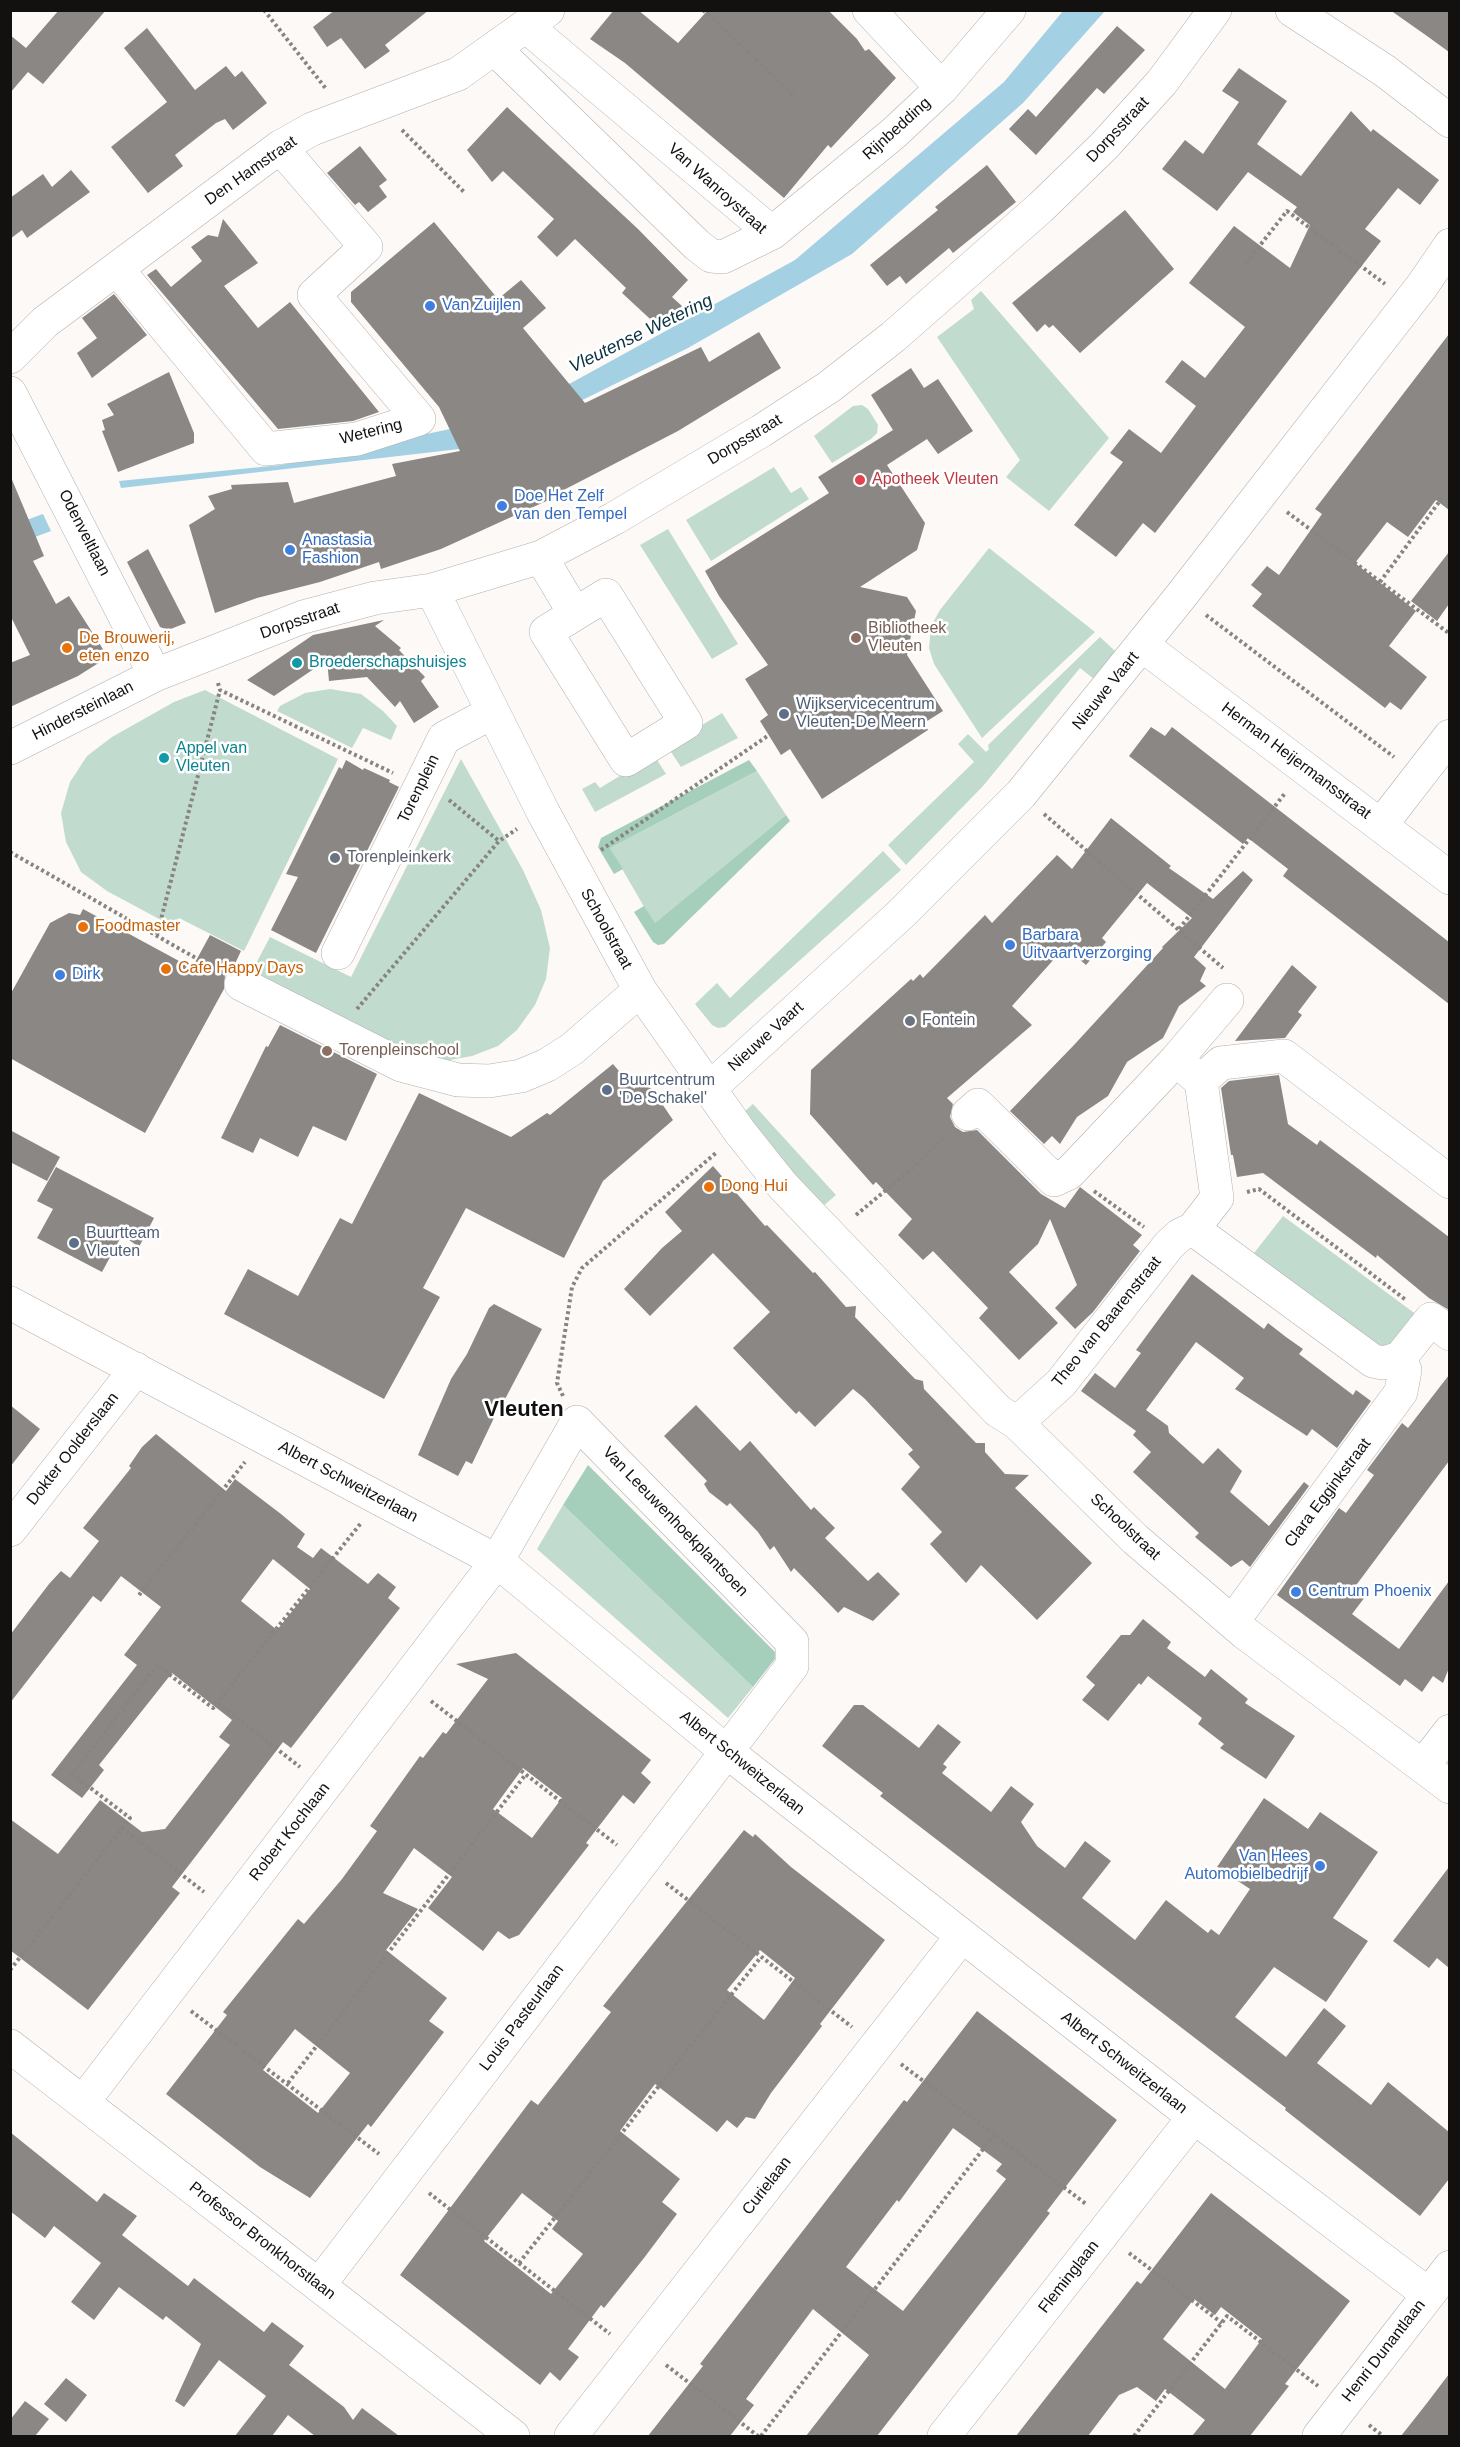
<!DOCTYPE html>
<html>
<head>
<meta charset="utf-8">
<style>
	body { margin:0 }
	#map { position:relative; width:1460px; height:2447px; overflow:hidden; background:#fcf9f6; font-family:Arial,sans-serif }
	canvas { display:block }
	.frame { position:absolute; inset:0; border:12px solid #12110f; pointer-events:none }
</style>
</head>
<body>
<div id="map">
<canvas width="1460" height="2447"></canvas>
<div class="frame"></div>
</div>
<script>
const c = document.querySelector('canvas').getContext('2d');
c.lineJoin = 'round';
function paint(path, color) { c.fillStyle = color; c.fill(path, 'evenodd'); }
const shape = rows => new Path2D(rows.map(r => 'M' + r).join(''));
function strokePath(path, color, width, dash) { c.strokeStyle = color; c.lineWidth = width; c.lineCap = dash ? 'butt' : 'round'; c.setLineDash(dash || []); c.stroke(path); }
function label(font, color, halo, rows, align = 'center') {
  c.font = font + ' Arial,sans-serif'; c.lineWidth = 5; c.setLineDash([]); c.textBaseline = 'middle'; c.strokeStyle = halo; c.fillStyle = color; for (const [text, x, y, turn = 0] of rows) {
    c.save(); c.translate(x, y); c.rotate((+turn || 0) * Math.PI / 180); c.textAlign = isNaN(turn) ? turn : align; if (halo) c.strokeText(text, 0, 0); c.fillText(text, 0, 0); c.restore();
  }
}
const green = shape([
	[981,291,1109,438,1049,511,1006,477,1020,460,937,337,974,309,971,300],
	[862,405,868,409,878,425,877,433,871,439,832,463,814,436,853,406],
	[774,467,791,493,801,487,809,499,711,561,686,520],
	[668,529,738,644,712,659,640,545],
	[989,548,1095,632,982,738,934,664,929,648,931,626,940,610],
	[1100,637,1115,651,1094,679,1080,668,983,786,906,865,888,845,974,762,958,744,968,734,986,752,989,749,988,745],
	[330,689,361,694,383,711,397,726,391,740,363,728,352,748,277,711,280,706,305,693],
	[205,690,338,759,244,951,179,918,174,927,107,891,81,872,66,842,61,813,70,782,87,756,112,737,174,702],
	[722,713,738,738,681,767,667,746],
	[654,755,666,774,595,812,582,789,595,782,600,788],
	[461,759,523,870,541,910,550,948,546,979,535,1005,517,1030,498,1046,472,1056,439,1062,413,1058,252,971,270,937,351,977],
	[757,771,786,815,654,924,610,848],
	[883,851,901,870,725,1027,718,1028,712,1025,695,1004,717,983,730,998],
	[753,1104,836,1195,822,1207,743,1113],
	[1283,1216,1417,1315,1401,1340,1387,1347,1378,1345,1251,1257],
	[563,1505,753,1687,728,1718,537,1549]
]);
const forest = shape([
	[749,760,757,771,610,848,623,869,614,874,598,847,601,838],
	[786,815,790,821,664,944,658,945,653,942,634,912,644,906,655,923],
	[588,1465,778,1655,753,1687,563,1505]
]);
const water = shape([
	[1063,11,1105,11,1023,103,852,254,688,348,556,413,468,448,121,488,119,481,281,465,450,429,571,383,795,260,1004,82],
	[43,514,51,531,11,546,10,526]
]);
const building = shape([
	[59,10,106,10,43,84,28,72,10,93,10,35,26,48],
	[335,10,429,10,385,45,390,51,365,69,341,38,327,47,313,27],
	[614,10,638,10,678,43,708,10,828,10,857,39,865,51,869,49,896,78,831,148,828,145,784,198,625,63,590,39],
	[1390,10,1449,10,1449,52,1427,36],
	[1117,26,1145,50,1104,94,1097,88,1036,155,1009,129,1028,109,1036,117],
	[147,28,195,90,226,66,235,77,242,71,267,103,233,130,225,119,216,123,175,155,183,166,148,193,111,147,167,102,124,48],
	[1239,68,1287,101,1257,144,1301,176,1351,111,1371,132,1373,129,1439,180,1420,205,1398,188,1365,229,1381,241,1155,533,1143,523,1116,557,1074,525,1123,462,1110,453,1129,429,1161,453,1196,406,1165,382,1182,360,1205,378,1245,327,1189,283,1234,226,1290,268,1310,225,1293,212,1297,207,1248,172,1217,211,1162,169,1185,140,1203,154,1239,102,1222,91],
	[507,107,638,229,688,280,672,297,682,306,661,329,622,293,626,288,575,239,557,257,537,237,554,219,503,171,492,182,467,150],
	[360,146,387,180,379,186,387,197,368,212,359,202,355,205,327,173],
	[987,165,1016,202,953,253,949,248,906,284,900,276,887,286,870,265,938,210,935,207],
	[71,170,90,192,27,238,22,230,10,239,10,198,43,174,52,187],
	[1125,210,1174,269,1080,353,1053,325,1049,328,1045,324,1037,332,1012,303],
	[223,219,258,263,224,286,258,328,290,302,379,412,353,421,278,429,147,275,156,269,171,287,202,261,191,247,208,235,218,237],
	[434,222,498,299,521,280,546,308,523,328,585,403,701,347,709,362,759,332,781,368,678,431,552,496,553,498,441,549,381,569,379,562,320,582,257,598,215,613,189,525,215,509,208,496,232,489,231,485,288,482,294,503,396,476,392,464,460,451,439,407,351,302,351,292],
	[114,294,147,335,92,378,77,353,97,338,82,318],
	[1449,334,1449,510,1436,500,1408,537,1387,522,1355,563,1416,611,1389,646,1427,677,1401,710,1390,702,1385,708,1252,606,1262,594,1251,585,1267,566,1279,575,1322,514,1315,509],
	[911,368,924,388,938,379,973,431,938,454,927,439,887,465,925,523,917,550,860,587,907,597,916,611,907,655,943,711,924,723,928,730,822,799,790,749,781,755,760,721,768,715,745,679,768,665,719,596,705,571,829,493,818,477,893,430,871,395],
	[169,372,194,433,194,443,118,472,102,431,105,430,102,420,114,415,107,404],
	[10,475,44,556,33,561,56,604,69,596,108,657,78,676,10,707,10,663,30,655,10,615],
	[148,549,186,623,168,630,160,627,127,562],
	[1449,552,1449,604,1437,621,1411,601],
	[384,620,375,626,401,648,399,650,425,677,421,681,439,707,414,723,400,701,395,707,367,677,329,681,327,660,274,696,247,680,313,635],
	[1151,727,1165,736,1172,727,1449,942,1449,1004,1283,876,1288,869,1248,838,1243,844,1129,756],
	[346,760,363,770,364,768,390,780,389,782,399,787,316,953,271,930,298,877,286,874,339,767,342,769],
	[1111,818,1171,866,1169,868,1213,899,1243,871,1253,880,1194,957,1206,968,1200,981,1206,986,1179,1006,1163,1038,1127,1062,1108,1096,1077,1117,1060,1144,1052,1136,1044,1144,1010,1111,1074,1045,1163,948,1162,947,1192,918,1147,883,1102,938,1106,942,1086,965,1065,947,1012,1006,1032,1025,947,1098,953,1104,950,1117,955,1127,963,1132,977,1130,1041,1194,1065,1208,1080,1187,1142,1235,1133,1245,1140,1251,1093,1312,1075,1329,1055,1308,1077,1285,1050,1219,1038,1244,1009,1272,1058,1323,1019,1360,979,1318,988,1308,933,1251,923,1260,898,1235,912,1219,876,1182,873,1185,810,1114,811,1070,911,979,913,981,920,974,923,978,985,915,992,923,1057,855,1072,869],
	[83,909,192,968,210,935,241,951,233,968,225,975,224,989,145,1133,10,1058,10,995,50,923,69,913,80,915],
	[1292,965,1317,987,1298,1012,1302,1015,1285,1038,1235,1041],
	[280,1025,377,1074,346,1141,313,1126,298,1157,260,1138,253,1153,221,1138,266,1046,268,1047],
	[613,1064,634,1089,640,1083,652,1089,673,1120,603,1181,564,1258,466,1208,423,1288,440,1297,384,1399,224,1314,248,1269,298,1296,340,1218,352,1224,419,1093,511,1137,547,1113,550,1115],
	[1279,1075,1288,1124,1317,1145,1320,1140,1449,1237,1449,1310,1429,1298,1377,1255,1376,1258,1263,1173,1237,1177,1233,1155,1231,1155,1221,1088,1229,1081],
	[10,1130,60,1157,47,1181,10,1162],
	[713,1166,765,1226,767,1225,813,1273,815,1272,846,1307,856,1306,855,1317,915,1379,923,1381,924,1389,976,1443,985,1443,985,1452,1005,1474,1029,1475,1015,1488,1092,1563,1037,1620,981,1565,966,1583,930,1544,942,1532,901,1489,920,1467,908,1454,913,1450,864,1398,853,1389,815,1427,799,1411,796,1414,733,1348,770,1312,713,1253,650,1316,624,1289,662,1248,682,1231,665,1212],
	[56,1167,154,1218,139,1247,122,1235,102,1272,37,1238,53,1209,37,1201],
	[1192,1274,1264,1329,1268,1323,1286,1337,1303,1349,1299,1354,1353,1395,1356,1390,1371,1401,1337,1448,1312,1429,1307,1436,1235,1389,1244,1378,1196,1342,1146,1410,1168,1426,1169,1433,1203,1464,1218,1448,1242,1471,1230,1492,1269,1526,1304,1482,1309,1486,1250,1567,1242,1560,1231,1567,1195,1537,1199,1533,1133,1472,1151,1452,1133,1435,1136,1431,1081,1391,1095,1373,1115,1388,1141,1353,1136,1350],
	[494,1304,542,1329,504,1401,503,1399,472,1464,466,1461,458,1476,418,1455,451,1379,467,1354,489,1308],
	[1449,1375,1449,1461,1354,1588,1365,1597,1352,1614,1399,1649,1449,1581,1449,1668,1443,1683,1433,1676,1422,1692,1405,1679,1400,1686,1277,1595,1339,1508,1346,1513,1374,1475,1367,1470,1402,1423,1408,1428],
	[10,1405,40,1429,10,1467],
	[696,1405,740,1451,750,1441,811,1510,814,1507,835,1528,825,1538,868,1581,878,1572,900,1594,873,1621,844,1607,838,1613,794,1568,791,1572,774,1546,770,1550,758,1532,730,1503,727,1506,709,1492,704,1484,707,1481,664,1436],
	[156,1434,226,1491,235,1479,281,1514,305,1534,297,1547,313,1558,321,1548,368,1584,378,1573,396,1587,388,1598,400,1608,291,1748,283,1742,212,1835,172,1887,180,1893,88,2010,10,1950,10,1819,58,1854,100,1800,142,1832,165,1829,230,1745,219,1737,232,1720,172,1673,99,1765,104,1770,82,1798,51,1775,137,1665,124,1655,161,1607,121,1576,101,1602,93,1596,10,1703,10,1635,49,1584,61,1571,70,1578,99,1541,83,1528,131,1468,129,1466,142,1447],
	[273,1559,310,1589,277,1630,241,1601],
	[1143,1619,1171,1642,1167,1648,1205,1677,1211,1669,1248,1699,1245,1703,1295,1736,1266,1779,1220,1748,1224,1744,1198,1724,1202,1718,1148,1676,1141,1685,1139,1683,1108,1721,1082,1700,1095,1685,1086,1677,1121,1635,1130,1635],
	[516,1653,651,1760,641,1773,651,1782,634,1804,623,1795,586,1843,589,1845,519,1935,509,1939,498,1931,483,1951,428,1908,452,1877,414,1848,383,1893,418,1909,386,1950,447,1998,429,2021,444,2032,371,2127,368,2124,310,2198,260,2167,166,2094,227,2015,223,2012,298,1919,304,1924,342,1879,377,1831,370,1826,420,1756,423,1758,443,1732,446,1734,488,1679,456,1664],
	[523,1768,562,1798,532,1838,493,1809],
	[295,2029,350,2073,318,2113,263,2070],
	[854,1705,863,1705,919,1748,938,1724,961,1742,943,1764,947,1767,942,1773,991,1812,1011,1786,1034,1804,1021,1822,1037,1846,1065,1868,1085,1841,1111,1861,1082,1898,1135,1940,1166,1900,1208,1933,1211,1929,1219,1935,1250,1889,1217,1867,1264,1798,1308,1829,1320,1812,1378,1852,1333,1918,1368,1941,1326,2002,1274,1967,1235,2017,1286,2057,1324,2008,1346,2026,1317,2063,1371,2105,1388,2082,1449,2132,1449,2179,1420,2216,1285,2110,1286,2108,880,1796,883,1793,822,1746],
	[744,1830,753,1837,755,1834,791,1867,885,1940,820,2024,822,2026,771,2093,755,2119,746,2117,737,2128,727,2120,717,2132,655,2084,620,2131,680,2179,662,2202,677,2214,644,2258,604,2308,601,2305,568,2349,579,2357,560,2381,550,2372,540,2385,400,2275,531,2100,538,2105,611,2012,603,2006],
	[760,1950,795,1978,764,2020,727,1990],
	[522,2193,558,2221,552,2229,583,2254,551,2294,484,2241],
	[1449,1867,1449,1968,1437,1958,1429,1968,1393,1941],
	[977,2011,1117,2120,1047,2211,1050,2213,1023,2248,877,2436,806,2436,869,2355,813,2309,746,2399,754,2405,730,2436,648,2436,703,2366,700,2364,856,2162,904,2100,907,2102],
	[953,2128,1002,2164,996,2171,1006,2179,903,2311,846,2267,897,2200,899,2202],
	[10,2132,97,2202,104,2193,137,2216,122,2235,188,2286,194,2278,264,2332,272,2322,304,2346,289,2365,344,2407,353,2420,362,2408,399,2436,315,2436,288,2415,272,2436,235,2436,266,2396,219,2360,184,2407,175,2401,201,2344,166,2316,163,2320,119,2287,94,2320,71,2302,101,2263,54,2226,45,2238,10,2211],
	[1211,2193,1350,2301,1285,2384,1289,2386,1250,2436,1192,2436,1205,2420,1165,2389,1156,2401,1137,2387,1119,2395,1088,2436,1016,2436,1137,2281,1141,2284],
	[1194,2299,1215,2315,1221,2307,1262,2339,1225,2389,1163,2339],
	[1449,2374,1449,2436,1401,2436,1427,2403],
	[66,2378,87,2395,66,2422,44,2404],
	[25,2401,49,2419,35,2436,10,2436,10,2420]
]);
const path = shape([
	[264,10,327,90],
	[703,10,794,95],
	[402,130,465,193],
	[1246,263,1287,211,1385,284],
	[1287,512,1450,634],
	[1380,582,1442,498],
	[1206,615,1394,757],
	[218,683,220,690,393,773],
	[449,800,499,841],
	[1044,814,1223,968],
	[601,850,769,735],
	[10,852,215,969],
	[1179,929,1286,792],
	[157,935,220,690],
	[357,1009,499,841,517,829],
	[1094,1191,1144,1227],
	[1247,1192,1259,1189,1406,1300],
	[856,1215,915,1166,947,1135],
	[563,1396,557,1383,572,1287,582,1268,717,1152],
	[139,1595,245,1462],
	[431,1701,617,1845],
	[218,1703,300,1767],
	[122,1828,204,1892],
	[666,1883,852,2027],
	[10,1970,130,1818,72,1774,157,1665,213,1708,361,1523],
	[191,2011,379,2154],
	[901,2064,1086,2204],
	[288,2083,526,1774],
	[429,2193,610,2334],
	[1129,2253,1222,2323],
	[519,2263,761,1957],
	[666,2365,758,2436],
	[1369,2425,1383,2436],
	[761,2436,994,2135],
	[1134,2436,1227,2316,1318,2386]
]);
const minor = shape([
	[869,10,942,88],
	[1292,10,1385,71,1450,121],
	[496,50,697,245,711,256,723,257,772,233,527,27],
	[772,233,894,133,942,88,1009,10],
	[117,269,266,449,357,439,419,419,314,295,366,247,280,147],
	[10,357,45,322,280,147,312,129,458,74,548,10],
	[10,393,155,675],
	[541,557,575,614,546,632,626,760,686,723,606,595,575,614],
	[432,590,543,812,640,990,740,1132,783,1186,998,1411,1017,1423,1135,1539,1245,1633,1450,1787],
	[1142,645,1450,878],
	[10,748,155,675,303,617,375,598,432,590,541,557,615,518,761,431,829,387,893,337,1040,208,1104,146,1162,82,1215,10],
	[1381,825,1450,736],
	[338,953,444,738,491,713],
	[241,984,401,1065,458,1080,489,1081,521,1076,547,1065,572,1049,640,990],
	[1176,1060,1227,1000],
	[1201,1081,1221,1063,1284,1056,1450,1182],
	[709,1089,901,914,1021,794,1181,596,1422,286,1450,245],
	[968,1114,978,1105,1054,1180,1069,1173,1176,1060,1201,1081,1217,1198,1193,1229,1180,1235,1169,1245,1061,1383,1017,1423],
	[1193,1229,1373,1361,1383,1363,1400,1358,1431,1319,1450,1334],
	[10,1303,497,1561,726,1751,1194,2117,1428,2294],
	[10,1530,136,1369],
	[1233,1621,1401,1392,1405,1370,1400,1358],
	[1423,1766,1450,1731],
	[10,2046,513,2436],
	[83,2102,497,1561,577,1422,792,1642,792,1666,319,2285],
	[571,2436,962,1936],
	[944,2436,1194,2117],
	[1319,2436,1450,2267]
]);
const markers = [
	[430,306,6,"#3f7fe0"],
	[860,480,6,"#e0444e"],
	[502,506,6,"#3f7fe0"],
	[290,550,6,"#3f7fe0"],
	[856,638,6,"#8d6e63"],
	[67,648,6,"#e8710a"],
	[297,663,6,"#0f9aa8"],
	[784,714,6,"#5c6f8a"],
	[164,758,6,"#0f9aa8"],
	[335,858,6,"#6b7280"],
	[83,927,6,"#e8710a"],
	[1010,945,6,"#3f7fe0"],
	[166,969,6,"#e8710a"],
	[60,975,6,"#3f7fe0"],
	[910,1021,6,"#6b7280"],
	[327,1051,6,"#8d6e63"],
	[607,1090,6,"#5c6f8a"],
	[709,1187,6,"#e8710a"],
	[74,1243,6,"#5c6f8a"],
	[1296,1592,6,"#3f7fe0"],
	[1320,1866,6,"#3f7fe0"]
];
const streetNames = [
	["Rijnbedding",897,129,-42],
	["Dorpsstraat",1118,130,-47],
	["Den Hamstraat",251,171,-35],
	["Van Wanroystraat",717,189,42],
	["Wetering",371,432,-14],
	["Dorpsstraat",745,440,-31],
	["Odenveltlaan",84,533,63],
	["Dorpsstraat",300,621,-19],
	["Nieuwe Vaart",1106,691,-51],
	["Hindersteinlaan",83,711,-27],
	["Herman Heijermansstraat",1296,761,37],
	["Torenplein",419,789,-64],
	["Schoolstraat",606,929,61],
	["Nieuwe Vaart",766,1037,-42],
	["Theo van Baarenstraat",1107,1322,-51],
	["Dokter Oolderslaan",73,1449,-52],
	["Albert Schweitzerlaan",348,1482,28],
	["Clara Egginkstraat",1328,1493,-53],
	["Van Leeuwenhoekplantsoen",675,1522,46],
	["Schoolstraat",1125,1527,43],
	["Albert Schweitzerlaan",742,1763,39],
	["Robert Kochlaan",290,1832,-52],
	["Louis Pasteurlaan",522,2018,-53],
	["Albert Schweitzerlaan",1124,2063,38],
	["Curielaan",767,2186,-52],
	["Professor Bronkhorstlaan",262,2241,38],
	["Fleminglaan",1069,2277,-52],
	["Henri Dunantlaan",1384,2351,-52]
];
const shopNames = [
	["Van Zuijlen",442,306],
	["Doe Het Zelf",514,497],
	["van den Tempel",514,515],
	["Anastasia",302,541],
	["Fashion",302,559],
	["Barbara",1022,936],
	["Uitvaartverzorging",1022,954],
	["Dirk",72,975],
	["Centrum Phoenix",1308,1592],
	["Van Hees",1308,1857,"right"],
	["Automobielbedrijf",1308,1875,"right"]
];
const healthNames = [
	["Apotheek Vleuten",872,480]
];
const educationNames = [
	["Bibliotheek",868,629],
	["Vleuten",868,647],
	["Torenpleinschool",339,1051]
];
const foodNames = [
	["De Brouwerij,",79,639],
	["eten enzo",79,657],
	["Foodmaster",95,927],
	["Cafe Happy Days",178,969],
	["Dong Hui",721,1187]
];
const cultureNames = [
	["Broederschapshuisjes",309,663],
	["Appel van",176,749],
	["Vleuten",176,767]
];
const serviceNames = [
	["Wijkservicecentrum",796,705],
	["Vleuten-De Meern",796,723],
	["Buurtcentrum",619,1081],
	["'De Schakel'",619,1099],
	["Buurtteam",86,1234],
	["Vleuten",86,1252]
];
const worshipNames = [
	["Torenpleinkerk",347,858],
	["Fontein",922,1021]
];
const waterNames = [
	["Vleutense Wetering",641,334,-26]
];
const districtNames = [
	["Vleuten",524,1410]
];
paint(green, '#c1dcce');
paint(forest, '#a5cfbb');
paint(water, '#a4d0e4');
paint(building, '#8a8784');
strokePath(minor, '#b3b0ad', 34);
strokePath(path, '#878582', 4, [3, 3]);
strokePath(minor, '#fff', 33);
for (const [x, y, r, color] of markers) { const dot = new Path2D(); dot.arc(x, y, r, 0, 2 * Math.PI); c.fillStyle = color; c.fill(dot); strokePath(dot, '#fff', 2); }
label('16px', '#12110f', '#fff', streetNames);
label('16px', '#366cbe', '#fff', shopNames, 'left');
label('16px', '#be3a42', '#fff', healthNames, 'left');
label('16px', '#785e54', '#fff', educationNames, 'left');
label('16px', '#c56008', '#fff', foodNames, 'left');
label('16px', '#0d838f', '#fff', cultureNames, 'left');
label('16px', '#4e5e75', '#fff', serviceNames, 'left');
label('16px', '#5b616d', '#fff', worshipNames, 'left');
label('italic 18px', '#0b3342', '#fff', waterNames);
label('bold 22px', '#12110f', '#fff', districtNames);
</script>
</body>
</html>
